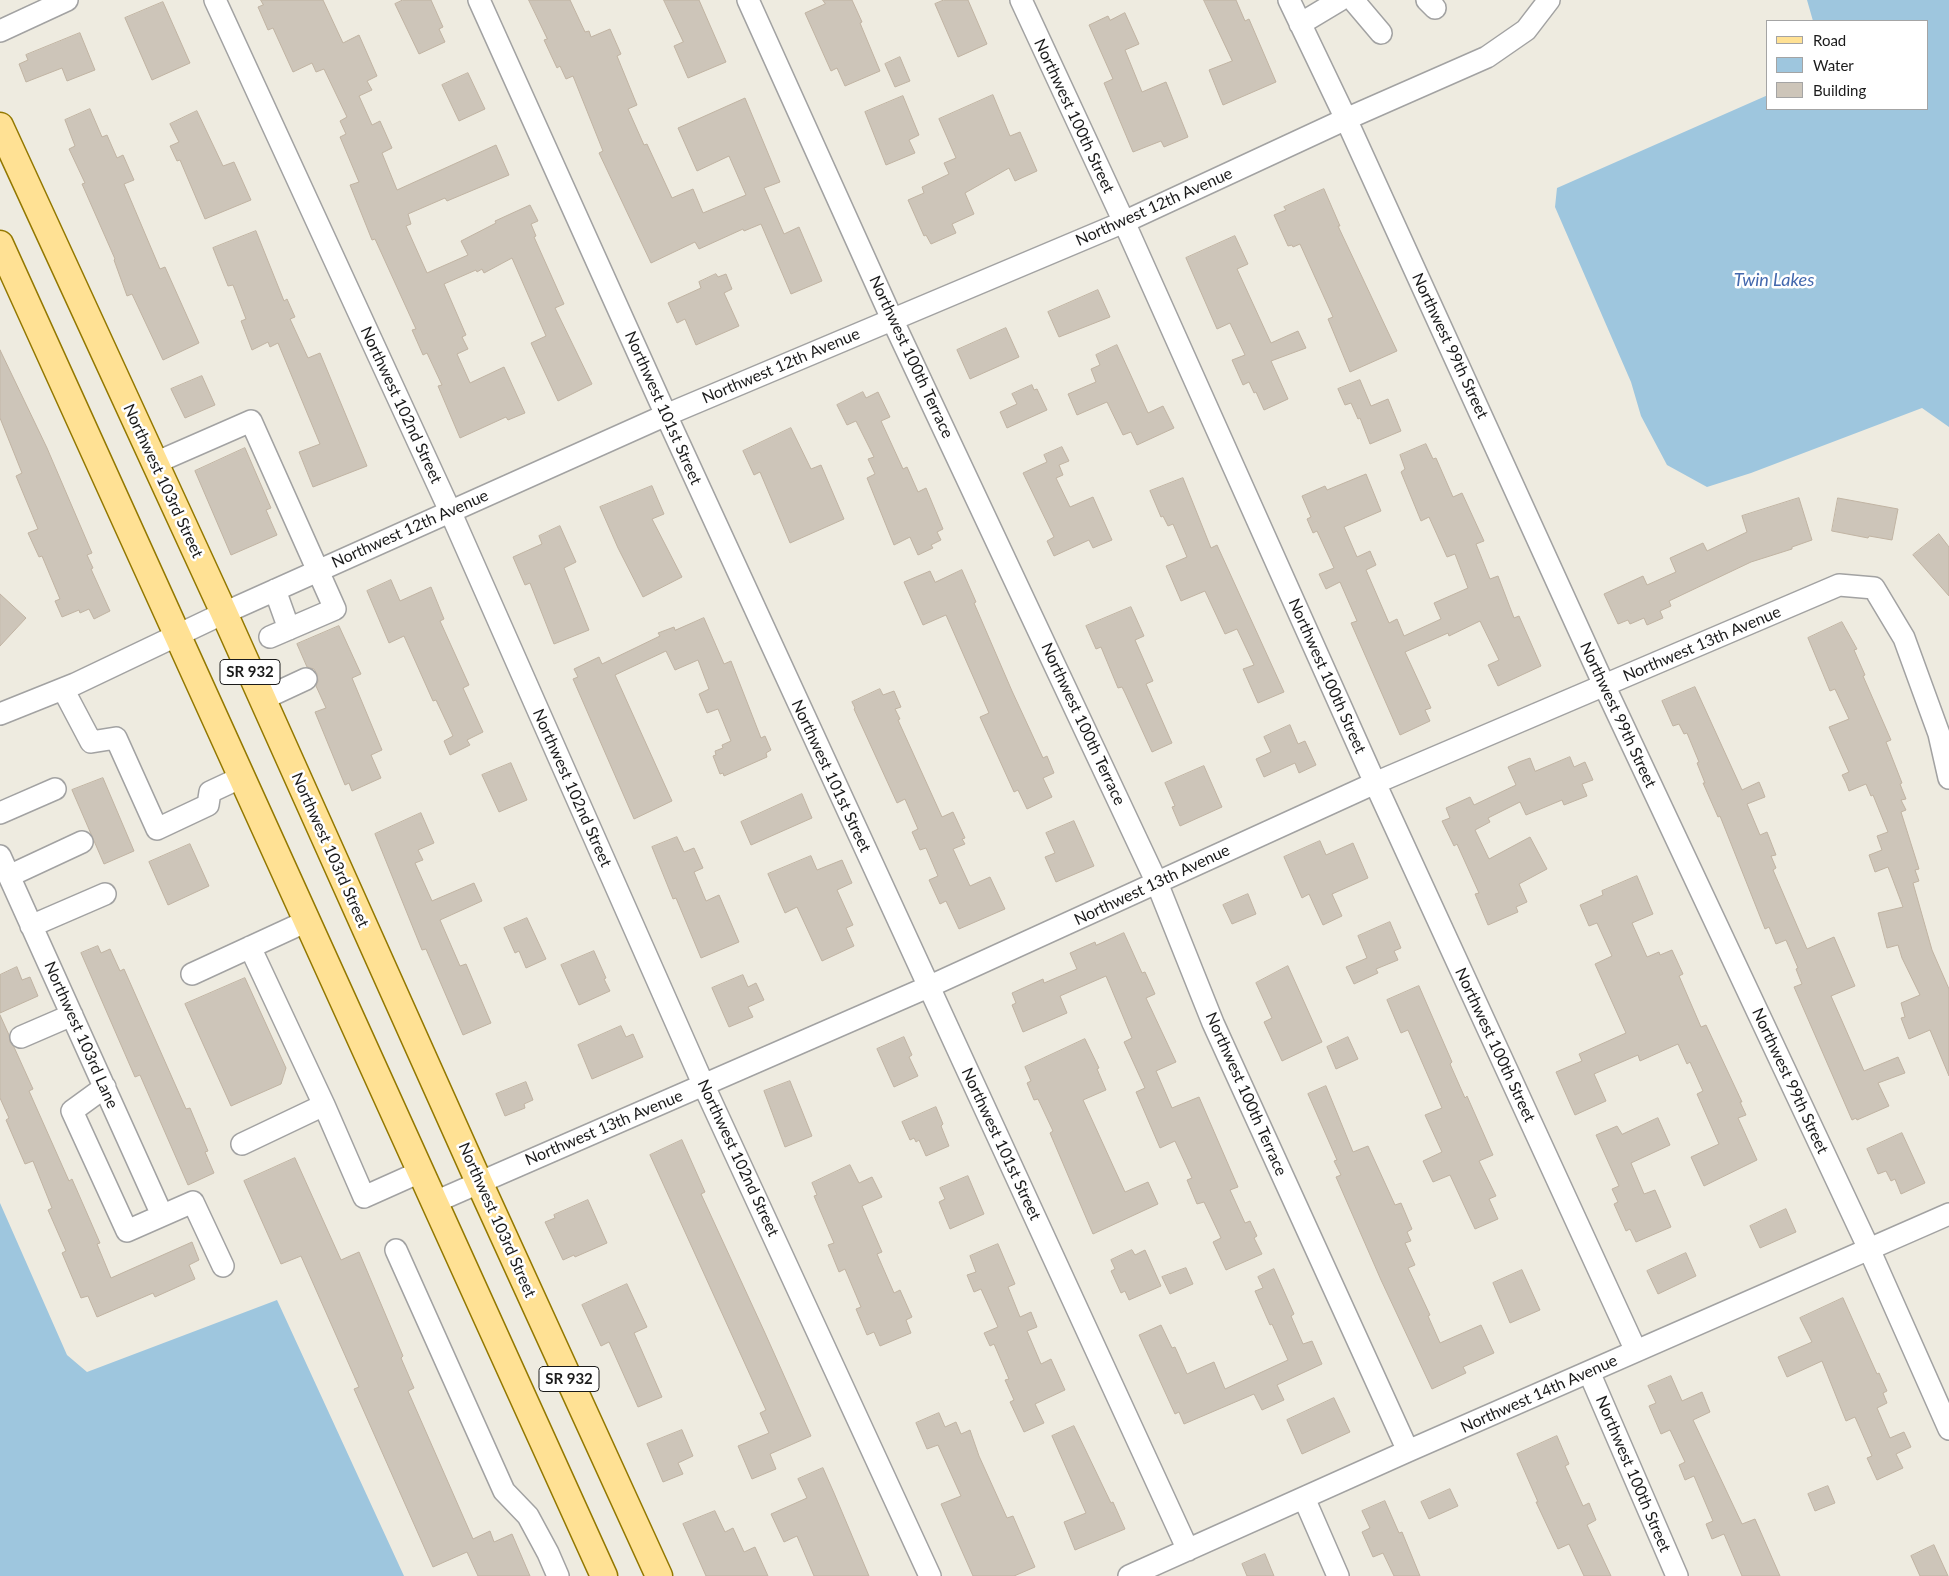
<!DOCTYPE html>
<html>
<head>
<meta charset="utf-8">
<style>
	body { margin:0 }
	#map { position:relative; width:1949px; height:1576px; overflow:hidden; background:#eeebe0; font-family:Lato,sans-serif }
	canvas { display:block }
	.legend { position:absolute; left:1766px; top:20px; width:162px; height:90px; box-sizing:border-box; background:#fff; border:1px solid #a4a4a4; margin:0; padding:6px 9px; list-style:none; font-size:15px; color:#1b1b1b }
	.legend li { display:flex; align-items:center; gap:10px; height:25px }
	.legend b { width:25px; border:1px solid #a4a4a4 }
</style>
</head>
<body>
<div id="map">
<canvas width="1949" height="1576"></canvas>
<ul class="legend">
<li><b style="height:6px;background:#ffe194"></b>Road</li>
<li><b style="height:14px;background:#9ec6de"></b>Water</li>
<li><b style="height:14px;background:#cdc5b9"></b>Building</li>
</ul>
</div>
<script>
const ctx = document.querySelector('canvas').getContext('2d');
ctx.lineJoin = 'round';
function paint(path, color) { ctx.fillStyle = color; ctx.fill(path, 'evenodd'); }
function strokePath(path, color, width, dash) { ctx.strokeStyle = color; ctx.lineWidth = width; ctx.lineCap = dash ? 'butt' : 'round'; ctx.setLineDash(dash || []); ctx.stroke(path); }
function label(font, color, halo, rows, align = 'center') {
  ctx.font = font + ' Lato,sans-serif'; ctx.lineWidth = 5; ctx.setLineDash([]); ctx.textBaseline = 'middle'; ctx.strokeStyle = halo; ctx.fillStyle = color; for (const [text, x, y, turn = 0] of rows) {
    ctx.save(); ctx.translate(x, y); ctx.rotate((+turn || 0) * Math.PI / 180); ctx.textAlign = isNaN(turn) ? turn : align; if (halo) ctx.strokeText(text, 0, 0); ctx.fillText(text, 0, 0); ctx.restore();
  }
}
paint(new Path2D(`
	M1807,0h142v427l-27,-19 -171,65 -44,14 -40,-22 -26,-49 -10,-34 -76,-175 2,-19 211,-93v14h160v-88h-115z
	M0,1203l67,152 20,17 190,-72 127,276h-404z`), '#9ec6de');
const building = new Path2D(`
	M261,0h62l20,43 16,-8 18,41 -10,5 5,9 -13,6 13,29 8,-4 12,27 -10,5 15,37 99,-45 13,30 -62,26 -2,-3 -37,16 3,10 -5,2 21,47 41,-18 -7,-14 35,-18 -1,-2 35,-16 8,16 -7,3 5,12 -2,1 30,67 -9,4 37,76 -34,17 -27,-58 15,-7 -34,-78 -28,15 -2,-4 -5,3 -1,-2 -32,14 22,51 -4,2 6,12 -11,5 13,29 34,-16 21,46 -17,7 -2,-3 -46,21 -22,-52 4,-1 -15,-32 -4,2 -11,-25 4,-1 -41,-90 -3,1 -22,-55 9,-3 -19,-45 6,-3 -6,-13 7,-4 -23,-48 -8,3 -4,-9 -19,9 -20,-44 -5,2 -10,-23 5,-2z
	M403,0h28l12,27 -4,2 6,13 -26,12 -24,-50z
	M529,0h41l15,32 4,-1 2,6 19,-8 11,25 -4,2 20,49 -9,4 16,36 3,-1 25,54 21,-9 10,24 43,-18 -17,-39 -32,15 -19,-43 67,-30 35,84 -16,6 20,46 15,-7 23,54 -31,13 -30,-70 -17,7 -1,-2 -44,20 -4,-7 -44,21 -52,-110 4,-2 -30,-75 -7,3 -6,-13 -3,2 -13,-28 3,-1z
	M664,0h35l27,62 -38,16 -14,-32 9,-4z
	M823,0h29l10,22 -2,1 20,48 -35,15 -8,-18 -6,3 -26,-58 20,-9z
	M944,0h24l19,44 -29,13 -23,-53z
	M1204,0h32l9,21 4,-2 27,63 -53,23 -14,-35 23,-9z
	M163,2l27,61 -38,17 -27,-62z
	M1125,13l14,31 -14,6 17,42 24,-10 22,55 -24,10 -3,-6 -28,11 -29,-69 9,-4 -24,-54 19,-9 2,4z
	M80,33l15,37 -28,11 -5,-13 -36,14 -7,-18 9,-4 -2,-5z
	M900,57l10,24 -15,6 -10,-23z
	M468,73l17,36 -26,12 -17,-36z
	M993,95l17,41 10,-4 17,39 -22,10 -6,-13 -44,25 9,21 -22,10 4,9 -25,11 -5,-9 -2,1 -16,-36 16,-7 -2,-6 27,-13 -5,-11 12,-5 -17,-39z
	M903,96l16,39 -10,5 6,13 -29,12 -21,-53z
	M90,109l12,28 5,-2 10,23 6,-3 11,25 -10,4 36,85 5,-2 34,76 -36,17 -31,-66 -5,2 -13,-36 1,-1 -33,-75 3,-1 -16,-34 6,-3 -10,-26z
	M197,111l26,55 11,-4 17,38 -46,19 -25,-59 -3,1 -7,-15 9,-4 -9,-18z
	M1324,189l16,37h-2l59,125 -47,21 -22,-53 5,-2 -33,-73 -7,3 -1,-2 -4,1 -14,-31 12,-5 -2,-3z
	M256,231l28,70 3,-2 8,18 -5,2 18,39 12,-5 47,113 -54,21 -14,-35 21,-8 -42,-101 -8,4 -2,-5 -16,8 -11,-29 5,-2 -13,-34 -5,1 -15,-38z
	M1235,236l13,28 -11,5 34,74 27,-12 8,17 -35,13 17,38 -24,11 -8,-18 -2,1 -5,-11 -6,3 -11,-25 13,-5 -15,-32 -13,6 -31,-71z
	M716,274l2,3 8,-3 6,15 -8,4 15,33 -43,19 -11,-26 -8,4 -9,-20 33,-15 -2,-6z
	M1098,290l12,27 -51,20 -11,-25z
	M1006,328l13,29 -49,22 -13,-29z
	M1117,345l31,68 15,-7 11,22 -37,17 -6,-13 -8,3 -16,-33 -30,13 -9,-21 28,-12 -5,-13 9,-4 -4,-10z
	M0,350l47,98 45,105 -5,2 6,13 -2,1 19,42 -16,8 -5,-10 -9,4 -1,-3 -17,7 -7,-16 5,-2 -18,-43 -3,1 -11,-24 10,-4 -22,-53 6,-3 -22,-55z
	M202,376l13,29 -30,13 -14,-29z
	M1360,380l11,26 17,-7 13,32 -31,13 -10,-26 -2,1 -7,-16 -6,2 -7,-16z
	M1032,385l2,5 3,-1 10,21 -40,18 -7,-16 17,-8 -5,-10z
	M863,392l3,6 12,-6 12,25 -9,4 22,48 4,-2 11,25 8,-4 17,41 -6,3 4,8 -10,5 2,3 -15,7 -8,-18 -16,8 -27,-67 8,-4 -7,-15 6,-2 -18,-36 -9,4 -10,-20z
	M791,428l20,41 10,-4 23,54 -54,24 -30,-71 -6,3 -11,-24z
	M1426,444l7,15 3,-1 17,39 9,-4 22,48 -8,3 14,35 8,-3 16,42 5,-2 22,50 -43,20 -10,-21 11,-5 -19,-39 -31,15 -1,-3 -43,19 26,56 -6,2 5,11 -30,14 -49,-112 6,-2 -17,-39 -14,7 -7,-15 15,-6 -17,-37 -4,2 -6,-14 4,-2 -9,-21 23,-10 2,4 39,-16 15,37 -37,16 13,30 13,-6 6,14 -10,5 23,53 8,-4 7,17 37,-17 -7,-16 34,-15 -13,-34 -8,3 -18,-40 -8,4 -20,-49 4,-3 -5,-14z
	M1062,447l7,14 -10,4 4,10 -7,3 14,29 23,-10 19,43 -19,8 -4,-8 -35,16 -7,-15 7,-4 -31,-64 24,-11 -3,-7z
	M245,448l26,60 -5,2 11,25 -46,20 -36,-84z
	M1183,478l28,70 6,-3 67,147 -26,11 -15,-34 11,-4 -17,-36 -12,5 -20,-43 -24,10 -15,-35 21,-9 -14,-33 -5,2 -5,-10 -2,1 -11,-26z
	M652,486l12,28 -12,5 30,58 -39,20 -25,-49 -18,-41z
	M1799,498l13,42 -20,7v2l-41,13 -82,39 2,5 -11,5 3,7 -16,7 -3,-7 -14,6 -2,-4 -10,4 -14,-30 39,-18 4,9 29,-13 -6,-14 33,-15 4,8 40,-19 -5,-16z
	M1838,498l60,11 -6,31 -23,-4 -1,2 -36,-7z
	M560,526l16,36 -12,6 25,62 -35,14 -24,-61 -5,2 -12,-28 29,-13 -3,-8z
	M1939,534l10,13v49l-36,-41z
	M962,570l14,32 -2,1 38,88 31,67 4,-2 7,17 -11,5 9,19 -25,12 -9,-19 -4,2 -34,-75 9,-4 -43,-98 -23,10 -19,-43 26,-11 5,11z
	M391,580l9,21 31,-14 13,32 -4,2 29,64 -6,3 20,44 -16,8 3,5 -20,10 -6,-14 9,-5 -17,-36 -3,1 -29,-65 -15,7 -22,-52z
	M0,594l26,24 -26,28z
	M1131,607l13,29 -9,4 18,41 -7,3 26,59 -20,9 -27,-59 -3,-6 -4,1 -17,-41 -5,2 -10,-23z
	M704,618l20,46 7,-3 30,77 4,-2 6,14 -5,3 1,4 -43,19 -1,-3 -3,1 -7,-18 3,-1 -1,-4 8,-3 -1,-3 9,-4 -13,-32 -11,4 -8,-19 10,-5 -11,-29 -23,10 -9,-19 -51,24 57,126 -38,18 -61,-140 5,-2 -4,-8 25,-12 3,7 58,-28 -2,-3 16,-6 1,3z
	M1842,622l15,27 -3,1 11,25 -2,1 28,64 -5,2 16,41 -2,1 6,15 -5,1 5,10 -5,2 18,57 -4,1 4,11 -6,2 19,67 17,39v87l-19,-46 -21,9 -8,-21 4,-1 -4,-14 19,-8 -18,-37 -4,-13 -11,3 -9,-35 25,-6 -15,-40 -13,5 -6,-17 13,-5 -5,-14 11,-4 -15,-37 -2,1 -5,-12 -17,7 -3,-8 -4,-8 7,-3 -20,-45 20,-8 -14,-30 -5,2 -22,-53z
	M339,626l22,48 -9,4 30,72 -11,5 10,23 -29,13 -3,-8 -4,2 -30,-73 11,-4 -10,-22 2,-5 -1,-7 -3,-5 -7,-2 -10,-23z
	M1695,687l47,103 17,-8 3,7 3,8 -18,7 13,31 7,-3 9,23 -5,1 5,12 -3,2 34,79 27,-12 21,49 -24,10 33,75 34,-14 7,16 -27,10 11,23 -32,14 -1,-2 -4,2 -58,-133 8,-3 -6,-15 2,-1 -12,-28 -10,4 -7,-17 -4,2 -45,-113 -2,1 -15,-34h2l-8,-20 2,-1 -12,-29 -3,1 -5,-10 -6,2 -11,-25z
	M880,689l3,6 11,-4 7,16 -6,2 5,10 -2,1 44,97 11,-5 12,26 -3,1 3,5 -12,5 17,37 20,-9 15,32 -46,20 -13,-28 -6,3 -11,-24 9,-4 -12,-28 -6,2 -8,-18 6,-3 -13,-30 -8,4 -43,-94 1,-1 -3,-6z
	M1290,725l8,19 7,-3 11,24 -17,8 -4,-10 -31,14 -8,-18 15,-7 -7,-15z
	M1570,757l4,10 11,-5 8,18 -11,4 5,12 -23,9 -2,-5 -36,15 -6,-13 -32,16 2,4 -15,8 14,29 41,-22 17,32 -28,15 8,18 -11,5 2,5 -30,13 -13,-31 4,-1 -22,-49 -3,2 -12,-25 8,-3 -4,-10 24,-11 4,8 42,-20 -8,-18 11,-5 11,-4 5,13z
	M511,763l16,37 -28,12 -17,-37z
	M1204,766l18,41 -42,19 -8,-19 3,-1 -10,-23z
	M103,778l31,73 -30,13 -32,-74z
	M802,794l10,24 -61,27 -10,-23z
	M421,813l13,30 -16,7 5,10 -8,3 17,38 42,-18 8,18 -42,19 20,46 6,-2 25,59 -28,12 -37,-86 -4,1 -47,-116z
	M1074,821l20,45 -38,16 -11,-25 10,-4 -9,-20z
	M677,837l7,15 10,-4 9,20 -9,4 12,29 13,-6 20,47 -38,16 -25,-60 -3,1 -21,-52z
	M1320,841l6,14 27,-12 15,35 -36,16 10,22 -19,9 -14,-31 -7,4 -18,-41z
	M190,844l19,42 -41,19 -19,-43z
	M811,856l6,14 25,-10 10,23 -15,7 16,35 -7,3 8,18 -32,15 -25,-54 -12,6 -17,-39z
	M1637,876l16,38 -21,9 15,34 12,-5 1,3 12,-5 11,24 -4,2 22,51 5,-2 36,77h-2l6,13 -8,3 19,42 -53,26 -13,-29 28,-13 -22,-50 6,-3 -13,-29 -3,2 -9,-20 -38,17 -2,-6 -44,19 12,27 -31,14 -19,-43 26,-11 -3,-7 47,-21 -31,-69 17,-8 -15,-33 -8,3 -9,-21 23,-10 -1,-4z
	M1248,894l8,20 -24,10 -9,-19z
	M527,918l19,41 -20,9 -7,-17 -4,2 -11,-25z
	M1390,922l11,26 -7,3 4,9 -22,9 2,4 -24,11 -8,-17 21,-9 -9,-22z
	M1124,933l18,40 3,-1 10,22 -9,4 30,64 -20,9 16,37 27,-11 39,90 -8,3 15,33 5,-2 7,15 -3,2 8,16 -36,16 -13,-28 8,-4 -17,-36 -7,2 -10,-24 5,-2 -17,-37 -15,7 -24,-56 9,-4 -21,-46 8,-4 -26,-62 -46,20 7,17 -44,19 -11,-27 4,-2 -4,-10 31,-14 1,4 33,-14 -7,-16 25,-11 1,3z
	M98,946l3,7 9,-4 10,22 4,-2 62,140 4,-1 18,43 -3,1 9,21 -26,12 -48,-110 -5,2 -54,-124z
	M594,951l12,27 -2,1 6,12 -31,14 -18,-40z
	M1288,966l34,76 -40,19 -18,-39 8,-4 -16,-35z
	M17,967l5,13 8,-3 8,19 -38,17v-38z
	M743,975l5,12 8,-4 8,17 -16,7 5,10 -24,10 -17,-39z
	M245,978l41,90 -5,16 -50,22 -46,-102z
	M1419,986l33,76 -2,2 15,34 2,-2 26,59 -14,6 17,35 -7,3 9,20 -23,10 -25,-54 -17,7 -10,-21 19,-9 -17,-37 17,-7 -34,-78 -7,3 -14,-33z
	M0,1015l9,20 1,7 4,5 19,42 -4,2 40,90 3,-2 28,64 -3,1 14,34 81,-36 7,18 -10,5 6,14 -40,18 -2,-4 -56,24 -9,-21 -7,2 -19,-45 4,-2 -18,-41 4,-2 -19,-47 -8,3 -19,-44 3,-2 -9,-20z
	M621,1026l5,11 7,-3 10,23 -51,22 -14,-34z
	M904,1037l8,18 -3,2 9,19 -24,11 -17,-38z
	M1348,1037l10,22 -22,10 -9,-22z
	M1085,1039l14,29 -2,1 9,21 -23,10 42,92 23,-10 10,22 -65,30 -43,-101 3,-2 -15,-32 -4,1 -7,-17 4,-2 -6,-14z
	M790,1081l22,55 -27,11 -21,-56z
	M526,1082l7,18 -9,4 1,4 -20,8 -9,-22z
	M1326,1086l27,66 15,-6 27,59 6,-2 11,26 -5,3 4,9 -6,2 10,22 -7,3 22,47 -2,1 12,27 41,-18 13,28 -31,14 3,6 -34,16 -51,-109 -45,-103 5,-2 -7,-14 3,-1 -29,-66z
	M936,1107l7,17 -2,2 8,20 -23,10 -7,-16 -3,2 -2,-4 -4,2 -8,-18z
	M1658,1118l12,27 -39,18 13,31 11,-4 16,37 -35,15 -6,-13 -4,2 -12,-27 4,-2 -6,-13 7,-3 -23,-51 21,-9 5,8z
	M1902,1133l23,50 -24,11 -6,-15 -4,2 -5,-10 -8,3 -11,-25z
	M682,1140l23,52 -4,2 64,139 46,103 -41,18 6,15 -24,10 -14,-33 31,-13 -9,-20 6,-3 -116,-255z
	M295,1158l46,102 18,-8 44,104 -2,2 13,30 -6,3 65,148 17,-8 4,11 18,-8 18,42h-52l-11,-24 -34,15 -79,-178 5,-2 -58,-131 -20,8 -37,-83z
	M850,1165l9,18 13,-6 10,20 -20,9 20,46 -5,2 17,39 6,-3 12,27 -6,3 5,13 -31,13 -6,-14 -7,3 -11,-26 5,-2 -16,-38 -6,3 -11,-27 6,-2 -20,-47 3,-1 -5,-12z
	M968,1176l16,38 -34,15 -11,-27 6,-3 -5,-11z
	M588,1200l19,43 -32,14 -1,-2 -11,5 -18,-38 10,-4 -1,-3z
	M1786,1209l10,23 -36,16 -10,-22z
	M998,1244l17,40 -7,3 12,30 11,-5 6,15 -10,4 14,33 10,-5 14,31 -30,14 9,19 -20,9 -14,-30 4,-2 -9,-20 4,-1 -15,-35 -4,2 -6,-13 14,-6 -17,-38 -7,3 -7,-17 9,-3 -6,-16z
	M1132,1250l3,5 10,-5 16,36 -32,14 -4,-9 -4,2 -10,-22 4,-2 -4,-9z
	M1686,1253l10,23 -38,18 -11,-23z
	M1186,1268l7,16 -23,10 -8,-17z
	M1274,1269l20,45 -3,2 12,28 9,-3 10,23 -45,21 7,15 -22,10 -8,-16 -70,30 -5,-12 -4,2 -36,-79 22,-10 11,23 3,-1 12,27 27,-12 11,27 63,-29 -16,-36 -2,1 -15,-34 8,-3 -5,-11z
	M1522,1270l18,40 -30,13 -17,-40z
	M627,1284l20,43 -13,6 28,64 -24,10 -29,-65 -8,4 -19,-41z
	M1843,1298l34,76 2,-1 8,18 -4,2 4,10 -10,5 13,30 14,-6 7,15 -15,7 7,14 -26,12 -10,-22 5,-2 -17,-39 -9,4 -24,-60 -35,16 -9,-20 34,-15 -12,-24z
	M1671,1376l11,25 20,-9 8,20 -17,8 49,104 13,-5 25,57h-38l-18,-42 -12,5 -6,-15 7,-3 -19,-45 -9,4 -6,-15 6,-3 -15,-32 -9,4 -12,-28 7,-3 -8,-17z
	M1334,1398l16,34 -48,22 -15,-34z
	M939,1413l6,14 11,-5 5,12 9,-4 9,26 28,62 6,-2 22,51 -21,9h-41l-32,-72 20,-8 -23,-51 -11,4 -11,-26z
	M1074,1426l37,77 2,-1 12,27 -50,21 -11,-28 22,-9 -34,-77z
	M682,1430l11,26 -15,7 5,11 -20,8 -16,-38z
	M1557,1436l12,28 -4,2 18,40 6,-3 7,17 -9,5 24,51h-27l-15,-32 -11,5 -22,-47h2l-21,-48z
	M823,1468l11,25 35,83h-55l-17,-40 -13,6 -13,-28 36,-16 -9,-19z
	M1828,1486l7,17 -20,8 -7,-17z
	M1450,1489l8,17 -29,13 -8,-17z
	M1385,1501l14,32 3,-1 18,44h-26l-11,-23 -10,4 -11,-25 8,-4 -8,-17z
	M715,1511l10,21 8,-4 11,24 11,-5 13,29h-62l-23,-52z
	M1934,1545l14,31h-28l-9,-20z
	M1265,1554l9,22h-27l-5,-12z`);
paint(building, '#cdc5b9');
strokePath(building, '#c0b3a2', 1);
const minor = new Path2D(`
	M215,0l235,511 254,575 226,490
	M479,0l187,415 522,1135
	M748,0l144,319 265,564 56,140 195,428
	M1021,0l103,222 251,561 261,568
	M1289,0l57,119 258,566 265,564 80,180
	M1353,0l28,33
	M1427,0l8,8
	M1300,24l40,-24
	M0,31l67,-31
	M155,463l96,-42 84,188 -65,28
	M275,590l14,39
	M63,689l28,53 25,-4 41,91 51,-24 2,-13 32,-15
	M263,699l43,-20
	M0,714l75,-30 149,-71 442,-198 458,-193 222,-103 141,-62 39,-27 23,-30
	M0,813l55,-24
	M0,856l162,359
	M9,876l73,-34
	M31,926l74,-32
	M250,947l74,158
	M192,974l115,-53
	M21,1037l51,-22
	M105,1087l-33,24 55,120 66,-29 30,64
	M242,1144l82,-39 40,92 56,-25
	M435,1202l493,-215 447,-204 464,-198 35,3 30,50 35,96 10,44
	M396,1250l108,241 24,25 20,37 10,23
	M1589,1372l88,204
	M1304,1498l34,78
	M1129,1576l279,-125 541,-237`);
const major = new Path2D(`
	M0,126l224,487 255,569 180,394
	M0,244l604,1332`);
strokePath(minor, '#a2a2a2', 24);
strokePath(major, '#937800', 29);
strokePath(minor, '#fff', 21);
strokePath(major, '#ffe194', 26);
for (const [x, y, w] of [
	[250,672,60],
	[569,1379,60]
]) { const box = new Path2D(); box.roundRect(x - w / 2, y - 12.5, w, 25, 4); ctx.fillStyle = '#fff'; ctx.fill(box); strokePath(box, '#1b1b1b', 1); }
label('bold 15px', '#1b1b1b', null, [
	["SR 932",250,672],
	["SR 932",569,1379]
]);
label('16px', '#1b1b1b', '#fff', [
	["Northwest 100th Street",1074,116,65],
	["Northwest 12th Avenue",1154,207,-24],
	["Northwest 99th Street",1450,346,65],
	["Northwest 100th Terrace",911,357,65],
	["Northwest 12th Avenue",781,366,-23],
	["Northwest 102nd Street",401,405,65],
	["Northwest 101st Street",663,408,66],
	["Northwest 103rd Street",163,481,65],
	["Northwest 12th Avenue",410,529,-24],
	["Northwest 13th Avenue",1702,644,-23],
	["Northwest 100th Street",1327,676,66],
	["Northwest 99th Street",1618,715,65],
	["Northwest 100th Terrace",1083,724,65],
	["Northwest 101st Street",831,776,65],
	["Northwest 102nd Street",572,788,66],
	["Northwest 103rd Street",330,850,66],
	["Northwest 13th Avenue",1152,885,-25],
	["Northwest 103rd Lane",81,1035,66],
	["Northwest 100th Street",1495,1045,65],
	["Northwest 99th Street",1790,1081,65],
	["Northwest 100th Terrace",1246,1094,66],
	["Northwest 13th Avenue",604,1128,-23],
	["Northwest 101st Street",1001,1144,65],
	["Northwest 102nd Street",738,1158,65],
	["Northwest 103rd Street",497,1220,66],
	["Northwest 14th Avenue",1539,1394,-24],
	["Northwest 100th Street",1633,1474,67]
]);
label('italic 18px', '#4469ae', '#fff', [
	["Twin Lakes",1774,280]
]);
</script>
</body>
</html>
